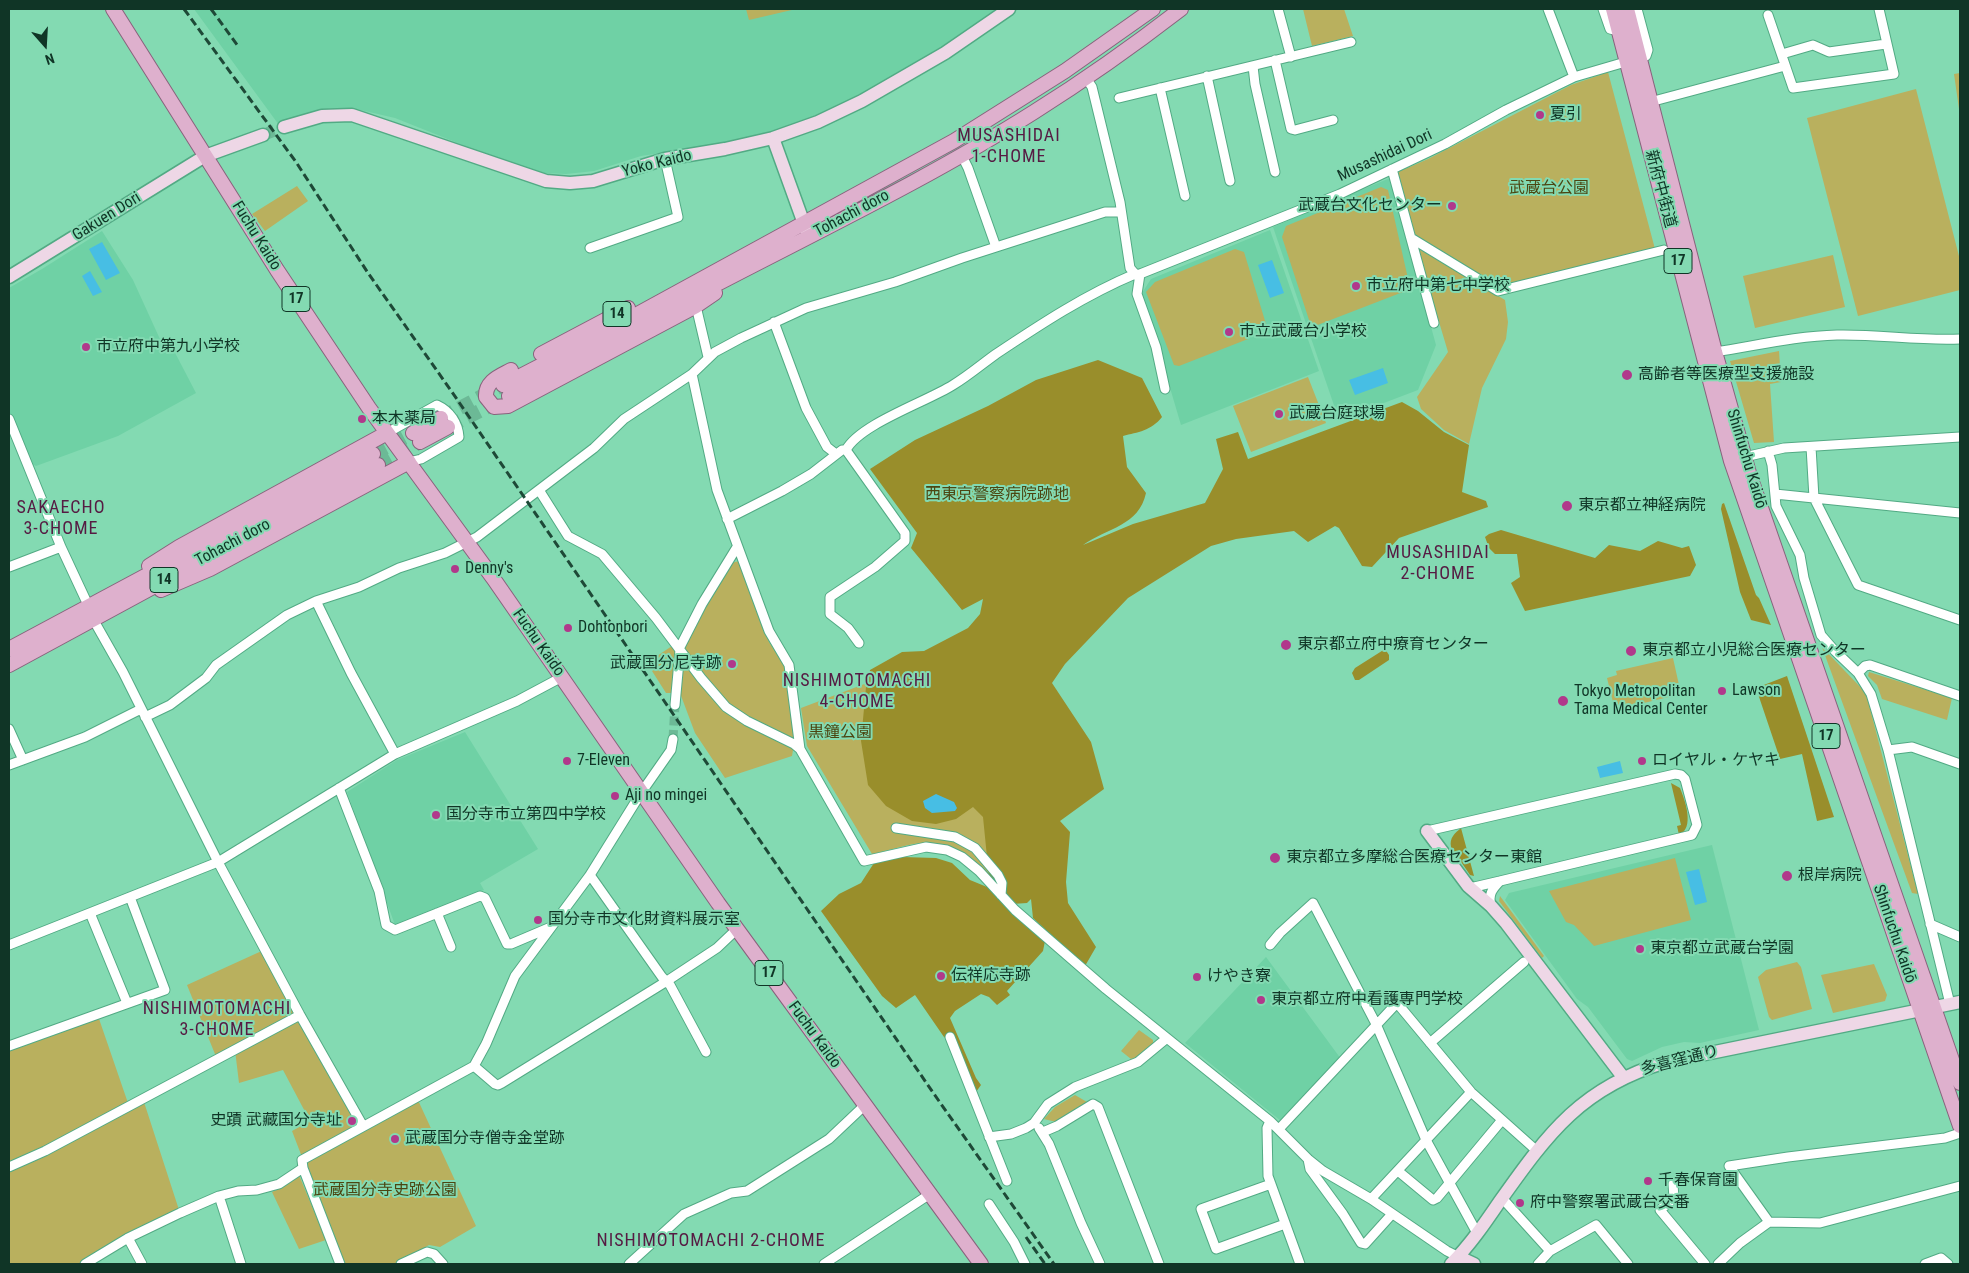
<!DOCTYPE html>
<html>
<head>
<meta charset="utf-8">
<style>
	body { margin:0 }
	#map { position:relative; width:1969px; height:1273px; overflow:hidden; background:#83dab2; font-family:"Roboto Condensed",sans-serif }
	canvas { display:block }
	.frame { position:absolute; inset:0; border:10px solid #103526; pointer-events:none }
	.north { position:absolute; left:20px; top:20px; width:50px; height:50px; -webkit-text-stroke:4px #83dab2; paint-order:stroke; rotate:161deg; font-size:14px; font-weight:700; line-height:20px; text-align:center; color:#103526 }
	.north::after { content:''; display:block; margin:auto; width:18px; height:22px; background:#103526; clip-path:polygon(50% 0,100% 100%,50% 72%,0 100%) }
</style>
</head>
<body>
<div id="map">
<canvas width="1969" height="1273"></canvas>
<div class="frame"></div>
<div class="north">N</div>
</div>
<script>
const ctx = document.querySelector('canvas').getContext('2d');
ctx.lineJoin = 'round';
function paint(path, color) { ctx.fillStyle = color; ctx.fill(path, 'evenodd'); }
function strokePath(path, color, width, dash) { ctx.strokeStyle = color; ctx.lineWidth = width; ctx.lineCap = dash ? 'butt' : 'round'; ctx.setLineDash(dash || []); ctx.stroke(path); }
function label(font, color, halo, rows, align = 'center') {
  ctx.font = font + ' "Roboto Condensed","Noto Sans JP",sans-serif'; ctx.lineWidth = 4; ctx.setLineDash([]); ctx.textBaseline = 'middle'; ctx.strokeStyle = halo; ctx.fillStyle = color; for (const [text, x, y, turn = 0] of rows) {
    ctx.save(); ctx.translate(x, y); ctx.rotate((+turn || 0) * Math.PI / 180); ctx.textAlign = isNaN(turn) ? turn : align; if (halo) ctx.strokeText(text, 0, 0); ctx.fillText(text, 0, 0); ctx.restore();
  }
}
paint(new Path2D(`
	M194,9h810l-36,27 -127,72 -61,21 -68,16 -71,11 -47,15 -28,3 -22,-1 -31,-8 -118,-47 -43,-10h-20l-15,3 -38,14z
	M1390,178l46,167 -18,45 -79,30 -66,-193z
	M1270,230l49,141 -138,54 -39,-132 9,-14z
	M102,231l31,49 31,68 7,-3 25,48 -78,43 -82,30 -4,-2 -23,-52v-124l33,-19z
	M465,732l73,117 -58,34 4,7 -85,36 -4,-1 -48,-133 50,-32z
	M1712,845l47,185 -59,13 -16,-1 -22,5 -30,14 -5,-2 -39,-52 -11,-8 -72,-99 4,-7z
	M1266,957l75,102 -60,62 -96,-78z`), '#6fd1a5');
paint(new Path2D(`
	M746,9h50l-47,11z
	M1303,9h41l9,27 -41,10z
	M1608,72l47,177 -154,39 -86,-53 -17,-63 30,-13 143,-74z
	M1960,73v43l-6,-42z
	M1916,89l44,171v30l-102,26 -51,-198z
	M297,186l11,15 -43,30 -13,-17z
	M1381,187l7,3 21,93 -6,9 -88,34 -5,-3 -28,-86 4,-11z
	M1417,248l88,52 3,22 -2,17 -24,49 -13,56 -25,-14 -23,-21 -4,-12 31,-45z
	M1235,249l9,3 22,72 -14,5 -4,10 -69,27 -5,-1 -28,-73 9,-10z
	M1833,255l12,52 -90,21 -12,-52z
	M1779,351l2,31 -11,2 4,58 -20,1 -24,-82z
	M1308,377l18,46 -75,29 -18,-46z
	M739,561l30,81 16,24 10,72 -3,18 -67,22 -30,-45 -15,-40h-14l-14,-22 4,-3 -5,-8 21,-14 7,8 27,-50 25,-41z
	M1822,647l44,46 52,201 -6,-1z
	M1673,658l8,36 -66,16 -8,-32 10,-3 -1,-4z
	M1869,672l83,26 -5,22 -65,-21 -5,-14 -9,-9z
	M880,681l110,124 18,90c-23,-24 -46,-53 -83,-52 -16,0 -37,8 -53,11l-65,-108 -6,-38 66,-25z
	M1675,858l16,62 -97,26 -20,-21 -8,-3 -17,-31z
	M1500,896l44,60 -2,2 -43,-57z
	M266,949l97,177 54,-28 59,128 -36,21 -11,-2 -34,19h-52l-51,-133 18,-10 -27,-51 -44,13 -4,-33 -18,9 -30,-74z
	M1797,962l4,5 11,42 -40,11 -3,-3 -11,-40 8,-7z
	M1874,964l13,31 -2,6 -52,12 -12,-38z
	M97,1013l32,93 14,-7 37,114 -95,51h-76v-218z
	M1139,1030l14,10v3l-18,15 -4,1 -10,-8z
	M1075,1095l12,7 -31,20 -12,-3 11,-12z
	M299,1175l27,65 -27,9 -27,-57 13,-6z`), '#b9b05e');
paint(new Path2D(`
	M1098,360l44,18 20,39c-11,14 -24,15 -39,19l4,31 19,26c-7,33 -39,35 -63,52l50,-21 72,-21 18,-34 -7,-30 22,-7 10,27 154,-57 16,9 26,21 25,13 -7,47 24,9 2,6 -89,31 -27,29 -10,-1 -23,-38 -4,-2 -27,16 -14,-11 -58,8 -25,7 -83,52 -63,66 -13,19 39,59 13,47 -44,32 10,11 -4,50 2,21 28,44 -11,19 -52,-48 -2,-19 -4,4 -15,1 -23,-27 -6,-60 -10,-10 -17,12 -20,5 -24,-3 -26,-15 -18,-21 -7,-44 5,-54 4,-17 32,-18 22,-1 44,-23 12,-14 3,-15 -21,11 -51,-62 6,-15 -47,-64 45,-29 73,-34 48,-26z
	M1724,503l32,92 3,3 12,27 -20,-5 -11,-28 -19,-83 1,-5z
	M1501,530l94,28 14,-13 31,6 18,-10 24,7 7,-2 7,19 -6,11 -165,35 -14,-28 9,-6 -3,-23h-22l-6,-6 -4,-11 4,-3z
	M1385,649l4,6v5l-30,20h-4l-3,-7 3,-5z
	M1787,676l47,141 -17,4 -15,-67 -22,5 -24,-71z
	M1671,783l9,5c5,12 15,40 -1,47l-2,-9 4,-1z
	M1461,828l13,48 -4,-1 -19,-28c-2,-9 4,-14 10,-19z
	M902,857l34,1 16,5 18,17 17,7 58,54 -2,10 -36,40 3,4 -13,10 -8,-8 -8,-3 -26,17 -5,7 26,60 5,7 -5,7 -22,-48 -10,-7 -29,-42 -19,13 -14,-12 -61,-85 18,-17 22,-11 13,-20z`), '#998e2b');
paint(new Path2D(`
	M102,242l18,31 -14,7 -17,-31z
	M1272,260l12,33 -14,5 -12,-33z
	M90,271l12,21 -9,4 -11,-20z
	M1383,368l5,15 -33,12 -6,-15z
	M1620,761l3,12 -23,5 -3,-11z
	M936,794l18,8 3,6 -2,3 -23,2 -7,-5 -2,-7z
	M1699,869l8,33 -12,3 -9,-33z`), '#47bee4');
strokePath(new Path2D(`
	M673,739l2,-34`), '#6cb996', 9, [9, 4.5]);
strokePath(new Path2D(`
	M263,135l21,-8`), '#6cb996', 12, [12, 6]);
strokePath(new Path2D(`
	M441,418l62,-33
	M448,427l61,-31
	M373,454l40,-21
	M378,465l42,-23`), '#6cb996', 14, [14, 7]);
const street = new Path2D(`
	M1278,9l13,48
	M1548,9l26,68
	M1603,9l7,20 9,2
	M1768,15l25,73 101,-14 -15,-65
	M1782,54l31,-9 16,7 57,-8
	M1275,60l16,69 4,1 38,-10
	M1253,66l2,18 20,88
	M1207,76l23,105
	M1086,78l6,9 28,115 10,66 6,7 3,-1
	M1160,88l25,108
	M1119,98l232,-56
	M1650,102l135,-36
	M961,154l7,14 28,79
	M1392,169l42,154
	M1411,238l87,53 166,-41
	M590,248l88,-31 -13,-58
	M1140,274l200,-80 105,-50 61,-34 68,-33 72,-21 2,-6 -11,-41
	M1140,274l-3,20 19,53 9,42
	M696,306l12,51
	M774,322l32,86 21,39 9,7
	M1715,352c40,-6 81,-16 122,-17 41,-1 82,6 123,4
	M692,374l25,116 52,141 20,34 11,84 64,112 62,-14 21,3 15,7 17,14 36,39 91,79 164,132 38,38 15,12 48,28 76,52 12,6
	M9,419l52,128 28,60
	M387,433l50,-28c13,6 21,18 22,32l-38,22 -12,3
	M1811,447l3,51 44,87 102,35
	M846,450l59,83v8l-30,26 -45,30v17l18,14 11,15
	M1768,451l4,14 4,41 24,49 4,23 17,57 14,16 23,22 13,21 17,56 62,254
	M1740,458l44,-10 176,-11
	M539,490l29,46 34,18 54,64 45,60 25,29 21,14 47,23 6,5
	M1775,494l185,19
	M727,519l55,-28 29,-17 31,-24h4c14,-26 80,-48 107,-65 15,-9 29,-21 43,-31 45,-30 89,-59 139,-80
	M9,567l52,-20
	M316,601l35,72 44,81
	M93,619l30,53 95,190 82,153 63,111
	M679,649l23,-45 35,-57
	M1858,673l7,-7 5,-1 90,31
	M675,705l5,-55
	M145,717l25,-12 36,-27 10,-13 71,-50 29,-14 43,-14 40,-19 46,-15 32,-16 117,-89 30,-29 68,-45 23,-22 26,-14 65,-30 89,-26 67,-24 143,-46h16
	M9,729l14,31
	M1888,750l24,-3 48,17
	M9,765l76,-28 56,-28
	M339,788l40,103 7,34 9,5 85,-34 5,2 22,46h4l40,-17
	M896,828l59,9 20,11 23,27 4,8 -1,12
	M1427,831l248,-57 6,1 4,4 12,46 -5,10 -192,46c-8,8 -12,14 -9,25
	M590,875l72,102 8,8 36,67
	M1470,888l30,-7
	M90,913l37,90
	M437,913l14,34
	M1930,924l30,13
	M9,945l209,-83 177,-108 122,-53 45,-24
	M1270,945l10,-12 33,-30 63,121 50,116 51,93
	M950,1037l57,144
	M1430,1043l94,-81
	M9,1046l156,-56 -35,-93
	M474,1066l21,18 3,1 4,-2 165,-102 50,-33 20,-19
	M1270,1121l-3,7 1,48 32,88
	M1039,1128l10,16 32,79 19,41
	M1279,1129l118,-126 74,89 66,59
	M1043,1132l14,-6 36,-22 5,3 61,157
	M989,1137l22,-3 15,-6 8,-5 14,-19 27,-17 63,-25 29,-24
	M1308,1159l2,10 33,45 18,29 4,1 27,-30
	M9,1167l36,-16 255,-136
	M1398,1171l35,29 4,-2 65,-78
	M1271,1184l-70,25 15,40 69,-25
	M1673,1184l1,14 -14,12 45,54
	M219,1196l22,68
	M1502,1198l48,53 46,-26 32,39
	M1371,1199l100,-107
	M989,1204l25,38 11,22
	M1769,1222l-40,-56 59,-9 157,-19 15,-5
	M128,1238l14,26
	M85,1264l43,-26 52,-25 39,-17 19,-5 19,-1 22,-6 24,-16
	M340,1264l-37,-96 -1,-8 172,-94 12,-22 29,-68 75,-101 51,-82 30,-43 2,-11
	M401,1264l26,-12 7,2 9,10
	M629,1264l55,-50 47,-21 16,-2 82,-52 36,-34
	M824,1264l106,-70
	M1538,1264l12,-13
	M1718,1264l22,-21 29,-21 51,1 140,-37
	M1925,1264l16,-6 7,6`);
const secondary = new Path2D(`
	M284,127l38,-11 30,-1 194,66 24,2 23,-2 72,-22 60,-10 48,-11 45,-16 44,-21 83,-48 64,-44
	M773,138l34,94
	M9,277l196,-121 58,-21
	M1427,831l41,55 23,20 15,17 117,154
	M1459,1257l15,7
	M1451,1264c19,-19 34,-41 49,-63 49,-69 82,-114 166,-139l294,-60`);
const primary = new Path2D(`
	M113,9l164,261 92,138 124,170 225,325 263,361
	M1613,9l118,452 229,665
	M1627,9l88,343 34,121 211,610
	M541,354l87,-46
	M511,370c-11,6 -26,11 -25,27l8,10 14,-1 188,-100 19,-13
	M503,385l89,-46 362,-198 111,-70 88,-62
	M509,396c61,-34 123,-68 185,-100 114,-60 231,-115 340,-184 51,-32 99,-66 147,-103
	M413,433l28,-15
	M420,442l28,-15
	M149,566l30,-19 208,-114
	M161,590l49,-21 199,-107
	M9,649l364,-195
	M9,665l369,-200`);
strokePath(street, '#52aa84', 11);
strokePath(secondary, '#52aa84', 15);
strokePath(primary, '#88627c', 16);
strokePath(street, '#fff', 9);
strokePath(secondary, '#eed7e6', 12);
strokePath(primary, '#deb0cd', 14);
strokePath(new Path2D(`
	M184,9l112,153 72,111 84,119 482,702 120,170
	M211,9l27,37
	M1026,1237l19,27`), '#1e4937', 3, [8, 4]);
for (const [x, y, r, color] of [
	[1540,115,5,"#b1388b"],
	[1452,206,5,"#b1388b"],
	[1356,286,5,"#b1388b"],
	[1229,332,5,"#b1388b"],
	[86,347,5,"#b1388b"],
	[1627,375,6,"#b1388b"],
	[1279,414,5,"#b1388b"],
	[362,419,5,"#b1388b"],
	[1567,506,6,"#b1388b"],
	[455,569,5,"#b1388b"],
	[568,628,5,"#b1388b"],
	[1286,645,6,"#b1388b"],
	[1631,651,6,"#b1388b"],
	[732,664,5,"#b1388b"],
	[1722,691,5,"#b1388b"],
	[1563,701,6,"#b1388b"],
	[567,761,5,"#b1388b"],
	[1642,761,5,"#b1388b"],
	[615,796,5,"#b1388b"],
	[436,815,5,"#b1388b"],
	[1275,858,6,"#b1388b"],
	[1787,876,6,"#b1388b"],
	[538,920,5,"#b1388b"],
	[1640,949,5,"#b1388b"],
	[941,976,5,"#b1388b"],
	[1197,977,5,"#b1388b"],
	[1261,1000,5,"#b1388b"],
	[352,1121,5,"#b1388b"],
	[395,1139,5,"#b1388b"],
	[1648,1181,5,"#b1388b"],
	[1520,1203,5,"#b1388b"]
]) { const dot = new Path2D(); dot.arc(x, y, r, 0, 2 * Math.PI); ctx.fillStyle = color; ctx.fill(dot); strokePath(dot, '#83dab2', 2); }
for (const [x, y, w] of [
	[1678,261,28],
	[296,299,28],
	[617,314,28],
	[164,580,28],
	[1826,736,28],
	[769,973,28]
]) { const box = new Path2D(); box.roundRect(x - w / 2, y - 12.5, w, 25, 4); ctx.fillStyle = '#83dab2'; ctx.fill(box); strokePath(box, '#103526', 1); }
label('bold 15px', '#103526', null, [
	["17",1678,261],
	["17",296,299],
	["14",617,314],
	["14",164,580],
	["17",1826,736],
	["17",769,973]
]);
label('16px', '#103526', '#83dab2', [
	["夏引",1550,115],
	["武蔵台文化センター",1442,206,"right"],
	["市立府中第七中学校",1366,286],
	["市立武蔵台小学校",1239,332],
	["市立府中第九小学校",96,347],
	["高齢者等医療型支援施設",1638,375],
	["武蔵台庭球場",1289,414],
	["本木薬局",372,419],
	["東京都立神経病院",1578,506],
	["Denny's",465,569],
	["Dohtonbori",578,628],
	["東京都立府中療育センター",1297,645],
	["東京都立小児総合医療センター",1642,651],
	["武蔵国分尼寺跡",722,664,"right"],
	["Lawson",1732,691],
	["Tokyo Metropolitan",1574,692],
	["Tama Medical Center",1574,710],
	["7-Eleven",577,761],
	["ロイヤル・ケヤキ",1652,761],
	["Aji no mingei",625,796],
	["国分寺市立第四中学校",446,815],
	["東京都立多摩総合医療センター東館",1286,858],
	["根岸病院",1798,876],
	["国分寺市文化財資料展示室",548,920],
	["東京都立武蔵台学園",1650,949],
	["伝祥応寺跡",951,976],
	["けやき寮",1207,977],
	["東京都立府中看護専門学校",1271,1000],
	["史蹟 武藏国分寺址",342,1121,"right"],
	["武蔵国分寺僧寺金堂跡",405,1139],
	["千春保育園",1658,1181],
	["府中警察署武蔵台交番",1530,1203]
], 'left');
label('16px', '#103526', '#83dab2', [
	["Musashidai Dori",1385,156,-25],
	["Yoko Kaido",657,164,-14],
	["新府中街道",1660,189,75],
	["Tohachi doro",852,214,-28],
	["Gakuen Dori",107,217,-32],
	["Fuchu Kaido",256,236,58],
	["Shinfuchu Kaidō",1746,459,73],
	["Tohachi doro",233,543,-28],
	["Fuchu Kaido",538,643,55],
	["Shinfuchu Kaidō",1894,934,71],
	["Fuchu Kaido",814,1035,54],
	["多喜窪通り",1680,1061,-14]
]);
label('16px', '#4c4612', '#83dab2', [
	["武蔵台公園",1549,189],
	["西東京警察病院跡地",997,495],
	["黒鐘公園",840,733],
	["武蔵国分寺史跡公園",385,1191]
]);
ctx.letterSpacing = '1px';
label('18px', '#561b43', '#83dab2', [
	["MUSASHIDAI",1009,136],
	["1-CHOME",1009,157],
	["SAKAECHO",61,508],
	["3-CHOME",61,529],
	["MUSASHIDAI",1438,553],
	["2-CHOME",1438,574],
	["NISHIMOTOMACHI",857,681],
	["4-CHOME",857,702],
	["NISHIMOTOMACHI",217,1009],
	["3-CHOME",217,1030],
	["NISHIMOTOMACHI 2-CHOME",711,1241]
]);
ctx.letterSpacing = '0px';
</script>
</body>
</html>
